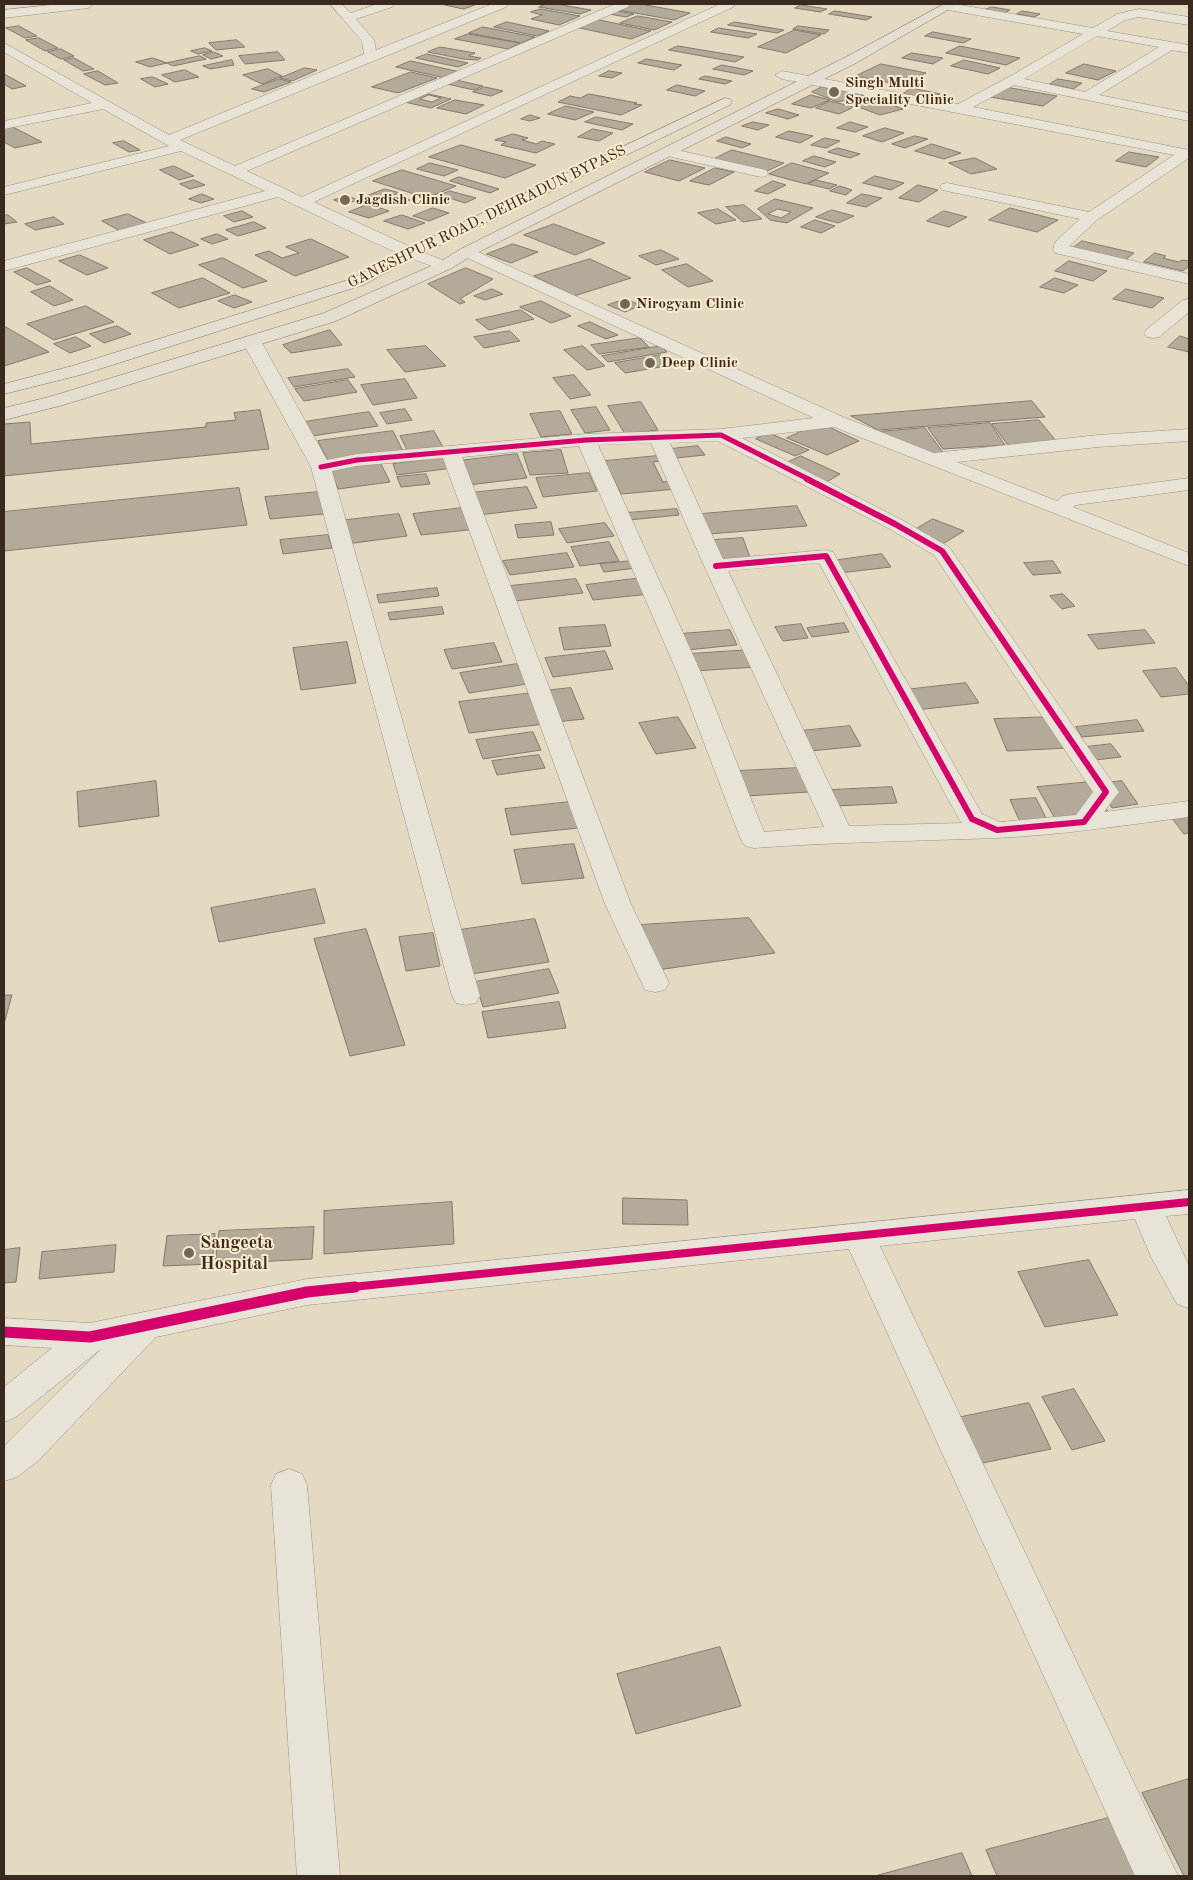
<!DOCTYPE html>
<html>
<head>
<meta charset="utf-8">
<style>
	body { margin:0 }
	#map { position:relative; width:1193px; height:1880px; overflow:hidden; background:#e4d9c1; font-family:"Old Standard TT",serif }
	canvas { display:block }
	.frame { position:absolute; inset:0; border:5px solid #39291f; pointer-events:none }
</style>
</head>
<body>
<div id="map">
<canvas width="1193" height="1880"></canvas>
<div class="frame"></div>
</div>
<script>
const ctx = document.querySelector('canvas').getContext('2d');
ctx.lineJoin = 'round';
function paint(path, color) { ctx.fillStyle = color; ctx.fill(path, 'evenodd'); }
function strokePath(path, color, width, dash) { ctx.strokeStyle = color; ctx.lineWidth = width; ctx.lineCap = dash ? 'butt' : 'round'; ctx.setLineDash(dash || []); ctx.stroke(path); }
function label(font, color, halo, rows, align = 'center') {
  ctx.font = font + ' "Old Standard TT",serif'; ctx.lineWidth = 4; ctx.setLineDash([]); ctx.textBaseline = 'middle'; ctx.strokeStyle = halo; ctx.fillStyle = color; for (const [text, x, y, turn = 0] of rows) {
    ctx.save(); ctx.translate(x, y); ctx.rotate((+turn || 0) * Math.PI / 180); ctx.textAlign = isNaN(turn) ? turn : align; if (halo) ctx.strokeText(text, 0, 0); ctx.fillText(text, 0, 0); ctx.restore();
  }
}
const building = new Path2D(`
	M441,4h36l-13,5z
	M546,4h10l35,6 -11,4 -41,-7z
	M625,4h15l50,9 -16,7 -61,-11z
	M801,5l26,4 -7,3 -25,-4z
	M992,7l18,3 -8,4 -18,-4z
	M541,9l39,7 -21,9 -28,-6 11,-4 -11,-3z
	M612,10l22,4 -8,3 -22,-4z
	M835,11l37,6 -6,3 -37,-6z
	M1022,11l18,3 -6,3 -17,-3z
	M638,16l34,6 -18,8 -34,-7z
	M595,19l56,12 -20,8 -56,-12z
	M507,22l42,9 -12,5 -43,-9z
	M735,22l49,8 -7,3 -49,-8z
	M19,26l18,10 -12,2 -19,-10z
	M798,26l31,4 -5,4 -31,-5z
	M483,27l52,10 -14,6 -52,-10z
	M719,28l38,6 -9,4 -37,-6z
	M795,30l26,5 -35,18 -28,-6z
	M933,32l38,7 -8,4 -38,-7z
	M468,34l52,9 -12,6 -53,-10z
	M39,38l19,10 -13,3 -19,-11z
	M237,40l8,7 -29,3 -7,-7z
	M678,46l66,11 -9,5 -66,-12z
	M960,46l60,12 -14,7 -60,-12z
	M440,47l35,6 -6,3 12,2 -3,2 -15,-1 -35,-7z
	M205,48l7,3 -14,3 -7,-3z
	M61,49l13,7 -13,3 -13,-7z
	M214,52l9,4 -12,3 -8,-4z
	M278,52l7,8 -40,4 -6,-8z
	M912,53l31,5 -10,6 -31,-6z
	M427,54l41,9 -10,4 -42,-9z
	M200,56l6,3 -33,7 -6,-3z
	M74,58l20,11 -11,2 -19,-11z
	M153,58l14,5 -17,4 -14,-5z
	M647,59l35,6 -8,5 -36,-7z
	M232,60l2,5 -24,4 -7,-3z
	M964,60l36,8 -12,6 -37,-8z
	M411,61l49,11 -15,6 -49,-11z
	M881,64l45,9 -25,12 -45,-9z
	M1084,64l32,7 -18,9 -32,-7z
	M722,65l31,6 -9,4 -31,-6z
	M305,68l12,2 -25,11 -12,-3z
	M268,69l14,7 -20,8 -19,-9z
	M185,70l14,7 -24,5 -13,-7z
	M98,71l20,12 -13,2 -21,-11z
	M609,71l13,2 -10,5 -13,-2z
	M411,72l26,6 -39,15 -26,-6z
	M4,74l22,12 -14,3 -8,-5z
	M705,76l27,5 -7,3 -26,-5z
	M153,77l15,7 -13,3 -14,-8z
	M279,79l12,3 -27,10 -12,-3z
	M1058,79l24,4 -9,6 -23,-5z
	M456,80l27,6 -9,4 -27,-6z
	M677,85l28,6 -10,5 -28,-6z
	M485,87l18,4 -12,5 -18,-4z
	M822,87l42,8 -26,7 -26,-10z
	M1005,87l52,9 -14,10 -53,-9z
	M912,88l28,6 -10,5 -27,-5z
	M420,92l31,7 -20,9 -31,-7zM429,95l12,3 -9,4 -12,-3z
	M589,94l48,9 -3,1 8,1 -21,10 -63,-13 12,-6 10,2z
	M811,95l19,5 -19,8 -19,-4z
	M455,100l29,5 -18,9 -29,-6z
	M879,100l24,9 -23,6 -24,-9z
	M830,101l24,6 -15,7 -23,-6z
	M566,106l28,6 -19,8 -27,-6z
	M778,109l21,6 -11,4 -22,-6z
	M530,115l10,3 -10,3 -9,-2z
	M596,117l37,7 -11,6 -37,-8z
	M753,122l16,3 -11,5 -16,-4z
	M850,122l18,5 -13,5 -18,-4z
	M11,126l31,16 -27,6 -11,-6v-14z
	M885,128l19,5 -22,9 -19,-6z
	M593,129l20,4 -14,8 -21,-4z
	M789,131l24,5 -13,7 -24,-6z
	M513,134l15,4 -6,2 14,4 6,-3 13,3 -19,9 -35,-8 5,-3 -11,-2z
	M915,136l13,3 -23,9 -13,-4z
	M726,137l25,7 -9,4 -25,-7z
	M825,138l15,3 -14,7 -15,-3z
	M124,141l16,9 -11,2 -16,-9z
	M932,144l29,9 -17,6 -29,-8z
	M461,145l75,20 -31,13 -76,-21z
	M838,148l22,6 -10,4 -22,-6z
	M732,150l52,13 -19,9 -51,-13z
	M1129,152l30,5 -13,10 -30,-6z
	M814,156l22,6 -11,5 -22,-6z
	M975,158l22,11 -26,5 -22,-11z
	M670,160l35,8 -26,13 -34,-9z
	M430,163l28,7 -14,6 -27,-7z
	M792,163l37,10 -23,11 -37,-10z
	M174,166l20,10 -15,4 -19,-10z
	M715,168l19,4 -25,13 -19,-4z
	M402,170l54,16 -29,12 -54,-17z
	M875,176l29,7 -13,7 -28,-7z
	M459,177l40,12 -9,4 -40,-12z
	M194,180l11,5 -15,4 -10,-5z
	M816,180l21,5 -8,4 -21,-5z
	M773,181l13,4 -18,9 -13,-3z
	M918,185l20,5 -19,12 -20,-4z
	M840,186l12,4 -6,5 -16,-4z
	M385,189l15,4 -6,2 16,5 -10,4 -16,-4 -5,2 -15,-5z
	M450,191l26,7 -11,5 -25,-8z
	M202,194l12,5 -13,4 -12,-4z
	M862,194l20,4 -16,9 -19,-4z
	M348,196l10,4 -13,4 -11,-4z
	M775,199l38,9 -26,15 -17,-3 -12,-11zM778,209l13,3 -10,6 -13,-4z
	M369,204l20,7 -20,7 -20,-6z
	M744,205l18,14 -19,3 -17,-15z
	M433,208l16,5 -20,8 -16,-5z
	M1010,208l48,12 -21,12 -48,-12z
	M718,209l18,11 -20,4 -18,-11z
	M832,210l22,6 -16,7 -22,-6z
	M242,211l11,6 -19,5 -10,-6z
	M944,211l23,6 -18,10 -22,-6z
	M128,214l21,10 -27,8 -20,-11z
	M8,215l9,7 -13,2v-8z
	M402,215l23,8 -17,6 -24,-8z
	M54,217l10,7 -29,6 -10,-6z
	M815,220l20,6 -14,7 -20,-6z
	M254,222l12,6 -28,8 -12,-6z
	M554,224l51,19 -30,12 -51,-20z
	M172,232l27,13 -29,9 -26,-14z
	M217,234l11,5 -16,5 -11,-5z
	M311,239l38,18 -54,19 -40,-21 14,-4 13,7 17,-5 -13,-6z
	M1082,241l52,12 -9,7 -52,-12z
	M513,244l25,8 -27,11 -24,-9z
	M661,250l18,9 -23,6 -17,-9z
	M1155,253l11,3 -3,2 16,4 3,-2 7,1v5l-6,5 -39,-9z
	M80,255l28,13 -21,7 -28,-14z
	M223,258l44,23 -24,7 -44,-23z
	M590,259l41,19 -57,18 -40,-20z
	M1069,261l38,10 -14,10 -38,-10z
	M687,264l26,17 -25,6 -26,-17z
	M27,268l24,13 -14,4 -23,-13z
	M466,268l27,11 -33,20 5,3 -5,2 -32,-20z
	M203,278l27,15 -51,15 -27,-15z
	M1055,278l23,7 -14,8 -24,-6z
	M50,286l23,14 -19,6 -23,-14z
	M492,289l11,5 -18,6 -11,-4z
	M1126,289l38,9 -12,10 -39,-9z
	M235,295l17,7 -18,6 -16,-7z
	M625,299l16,6 -16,7 -17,-7z
	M541,301l30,15 -20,7 -31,-16z
	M86,306l28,16 -60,18 -27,-16z
	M521,310l13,9 -45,11 -13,-10z
	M590,322l28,13 -12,4 -28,-13z
	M4,326l45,26 -45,14z
	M117,326l14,8 -27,9 -14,-9z
	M330,330l12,15 -51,8 -8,-8z
	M510,331l10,10 -36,7 -10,-11z
	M1180,336l9,3v13l-21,-5z
	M76,337l15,9 -21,7 -16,-9z
	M640,338l9,9 -50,7 -8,-9z
	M426,346l20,20 -41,6 -18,-22z
	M583,346l22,20 -18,4 -23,-20z
	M661,346l6,6 -59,10 -6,-6z
	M661,355l11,10 -47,8 -10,-10z
	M348,369l7,8 -61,10 -6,-9z
	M574,375l17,20 -21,4 -17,-21z
	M405,379l12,19 -44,7 -12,-20z
	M348,380l9,12 -53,9 -9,-12z
	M1032,401l13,16 -167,13 -27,-14z
	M641,402l17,28 -33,4 -17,-28z
	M596,407l14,23 -25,3 -14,-23z
	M405,409l7,11 -25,4 -7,-11z
	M260,410l9,39 -265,27v-52l26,-2 1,22 175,-17v-4l30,-3 -2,-7z
	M560,411l12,23 -31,3 -11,-23z
	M369,412l9,14 -66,10 -8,-14z
	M1039,420l17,21 -48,4 -16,-21z
	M820,423l39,18 -32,14 -40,-17z
	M990,423l15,22 -62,4 -15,-21z
	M925,428l20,27 -13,2 -58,-25z
	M393,431l10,20 -75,10 -10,-20z
	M434,431l9,16 -35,5 -8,-16z
	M769,433l40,17 -14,6 -39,-17z
	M698,446l7,9 -39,4 -6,-9z
	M561,450l7,23 -38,2 -7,-22z
	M517,454l10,24 -59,7 -10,-24z
	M657,456l3,5 -7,1 10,20 10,-1 4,8 -56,5 -16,-33z
	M801,456l39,18 -15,9 -41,-19z
	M448,457l5,11 -56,7 -4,-11z
	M380,462l10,20 -52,7 -8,-20z
	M589,473l8,18 -54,6 -7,-19z
	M426,474l4,10 -29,3 -4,-10z
	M527,487l10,21 -58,7 -9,-22z
	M239,488l8,37 -243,26v-39z
	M319,492l5,22 -54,5 -5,-22z
	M797,506l10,20 -98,8 -8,-20z
	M470,507l8,22 -57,6 -8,-21z
	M677,509l2,6 -50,5 -3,-7z
	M399,514l8,22 -61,8 -8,-23z
	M933,519l31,12 -23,14 -30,-13z
	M551,522l3,13 -36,3 -3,-13z
	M605,523l9,13 -47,7 -8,-14z
	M328,535l4,13 -49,6 -3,-14z
	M743,538l9,25 -30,2 -9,-25z
	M609,542l10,19 -39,5 -9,-19z
	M567,553l7,14 -64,8 -7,-14z
	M882,554l9,13 -52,6 -8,-12z
	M632,561l4,7 -32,4 -4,-8z
	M1053,561l8,12 -28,2 -9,-12z
	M641,578l8,16 -56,6 -7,-15z
	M576,579l7,14 -68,8 -5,-15z
	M437,588l2,8 -60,7 -2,-8z
	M1063,594l12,12 -13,3 -12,-13z
	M442,607l2,7 -54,6 -2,-7z
	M844,623l5,9 -37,5 -5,-9z
	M801,624l7,14 -25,3 -8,-14z
	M605,625l6,21 -47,4 -5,-22z
	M730,630l7,15 -51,5 -6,-16z
	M1145,630l10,13 -57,6 -10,-14z
	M347,642l9,41 -55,7 -8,-42z
	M494,643l8,19 -50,7 -8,-19z
	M751,650l5,17 -62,4 -5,-17z
	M605,651l8,18 -60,8 -8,-19z
	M517,664l10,20 -58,9 -9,-20z
	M1176,668l13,18v8l-28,3 -18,-26z
	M966,683l13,20 -63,7 -12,-20z
	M571,688l13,31 -29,3 -12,-31z
	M533,693l12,31 -76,9 -10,-31z
	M678,717l18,31 -40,6 -17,-31z
	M1054,717l15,31 -62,3 -13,-32z
	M1137,720l7,11 -62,6 -6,-10z
	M850,726l11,20 -61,6 -10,-20z
	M533,732l8,18 -58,9 -7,-19z
	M1111,744l10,13 -26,3 -9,-13z
	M539,755l6,13 -48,7 -5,-14z
	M799,768l9,24 -62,4 -8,-25z
	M156,781l3,35 -80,11 -2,-35z
	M1122,781l16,23 -26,4 -16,-24z
	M1091,782l19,33 -54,5 -19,-33z
	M892,787l5,16 -61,3 -5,-16z
	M1036,798l14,28 -27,2 -13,-28z
	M570,802l8,26 -67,7 -6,-26z
	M1189,810v23l-5,1 -16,-21z
	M574,844l10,34 -62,6 -8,-34z
	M315,889l10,34 -106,19 -8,-34z
	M749,918l26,35 -118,17 -17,-45z
	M535,919l14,43 -84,13 -12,-44z
	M366,929l39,116 -55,11 -36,-117z
	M433,933l7,33 -34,5 -7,-34z
	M549,969l10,24 -76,14 -8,-25z
	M4,995h8l-8,29z
	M559,1002l7,26 -78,10 -6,-26z
	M623,1198l64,2 1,25 -65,-1z
	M452,1202l2,42 -130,10v-43z
	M314,1227l-2,32 -97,5 4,-33z
	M215,1234l-3,30 -49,2 4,-30z
	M116,1245l-2,27 -75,7 3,-27z
	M20,1248l-4,34 -12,1v-33z
	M1089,1260l29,55 -73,12 -27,-55z
	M1074,1389l31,52 -33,9 -30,-53z
	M1029,1403l22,46 -83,17 -21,-46z
	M720,1647l21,59 -105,28 -19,-60z
	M1189,1779v97h-5l-42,-83z
	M1112,1817l28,59h-143l-11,-26z
	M962,1853l10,23h-97z`);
paint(building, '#b3aa9a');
strokePath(building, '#82796c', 1);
const minor = new Path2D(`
	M60,4h34l-6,4 -84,10v-8z
	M330,4h12l9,9 26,-9h17l-2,3 -36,12 18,21 2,10 116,-46h16l-2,3 -326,133 55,26 380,-162h15l-2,3 -381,164 55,26 418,-193h15l-2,3 -419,195 103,48 33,13 2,3 -2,3c-18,5 -147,-61 -172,-72l-274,74v-10l261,-70 -84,-40 -177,44v-8l165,-41 -66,-37 -99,20v-8l88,-18 -88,-51v-9l165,92 195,-81 -2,-13z
	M944,4h11l138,24 24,-14 22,-5 50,8v8l-50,-8 -14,3 -18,11 82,14v8l-17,-3 -73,45 90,18v8l-175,-36 -41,22 216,43v8l-92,62 -28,26 120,28v10l-134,-31 -2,-3 2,-8 25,-23 -133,-28 -5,-1 -2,-3 2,-3 5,-1 142,29 85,-57 -392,-76 -7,-4 7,-4 176,33 49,-26 76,-44 -135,-24 -4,-1 -2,-3zM1097,36l62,11 -74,45 -61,-13z
	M668,148l98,22 2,3 -2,3 -5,1 -98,-22 -2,-3 2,-3z
	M467,247l376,170 91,36 164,-18 91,-6v12l-91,6 -141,15 100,39 6,-5 7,-2 119,-16v12l-113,15 -3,2 116,46v13l-355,-139 -92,11 160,82 47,27 170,245 -15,20 85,-11v16c-63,8 -128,18 -192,21 -81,3 -162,4 -243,10l-9,-2 -4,-6 -62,-163 -100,-231 -117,11 169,447 38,79 -4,7 -10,2 -10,-2 -40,-86 -162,-446 -86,8 -25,5 148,525 -4,7 -10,2 -10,-2 -4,-7 -141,-529 -69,-126 3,-4c8,-2 12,0 17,6l65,117 30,-6 229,-20 135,-5 93,-11 -353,-163 -2,-3 2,-3zM718,441l170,87 46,27 159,237 -17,23 -76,7 -18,-8 -149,-262 -7,-2 -103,9 -53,-116zM651,443l50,116 123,268 -60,5 -61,-155 -105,-232zM819,563l140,256 3,4 -113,3 -121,-255z
	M1189,299v13l-30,25 -6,1 -6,-1 -3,-4 3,-4 36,-29z
	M1189,1190v24l-23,2 23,50v42l-12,-4 -26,-47 -16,-38 -255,27 298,630h-43l-286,-627 -542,56 -151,32 -118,124 -21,16 -13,4v-35l98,-98 -86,69 -12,5v-35l48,-39 -48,-3v-27l86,5 217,-44z
	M289,1469l13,5 5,11 33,391h-43l-26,-391 5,-11z`);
const major = new Path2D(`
	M944,4h14l-102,59 -383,192 -23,14 -114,52 -273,84 -59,15v-12l45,-11 275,-84 114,-50 23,-14 385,-192z
	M725,98l5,1 2,3 -2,3 -313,151 -54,29 -279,89 -80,20v-10l68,-18 279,-87 54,-29z`);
strokePath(minor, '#999183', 1);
strokePath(major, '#82796c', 1);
paint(minor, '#e8e3d7');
paint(major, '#e4ded0');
strokePath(new Path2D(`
	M321,467l36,-7 229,-20 135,-5 89,45`), '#d6006c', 5);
strokePath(new Path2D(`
	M716,566l110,-10 146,263 25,11 87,-8 22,-30 -164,-241 -47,-27 -88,-45`), '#d6006c', 6);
strokePath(new Path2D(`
	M342,1288l847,-86`), '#d6006c', 8);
strokePath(new Path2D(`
	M4,1332l86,5 217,-45 48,-5`), '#d6006c', 11);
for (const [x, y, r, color] of [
	[834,92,6,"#756758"],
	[345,200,6,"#756758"],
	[625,304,6,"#756758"],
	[650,363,6,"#756758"],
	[189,1253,6,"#756758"]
]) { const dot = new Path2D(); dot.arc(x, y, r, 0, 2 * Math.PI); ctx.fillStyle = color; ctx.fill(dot); strokePath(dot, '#f7eacd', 2); }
label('bold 15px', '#39291f', '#f7eacd', [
	["Singh Multi",845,83],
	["Speciality Clinic",845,100],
	["Jagdish Clinic",356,200],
	["Nirogyam Clinic",636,304],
	["Deep Clinic",661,363]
], 'left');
label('15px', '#39291f', '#f7eacd', [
	["GANESHPUR ROAD, DEHRADUN BYPASS",487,217,-26]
]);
label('bold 18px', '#39291f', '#f7eacd', [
	["Sangeeta",200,1243],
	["Hospital",200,1264]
], 'left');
</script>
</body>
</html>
